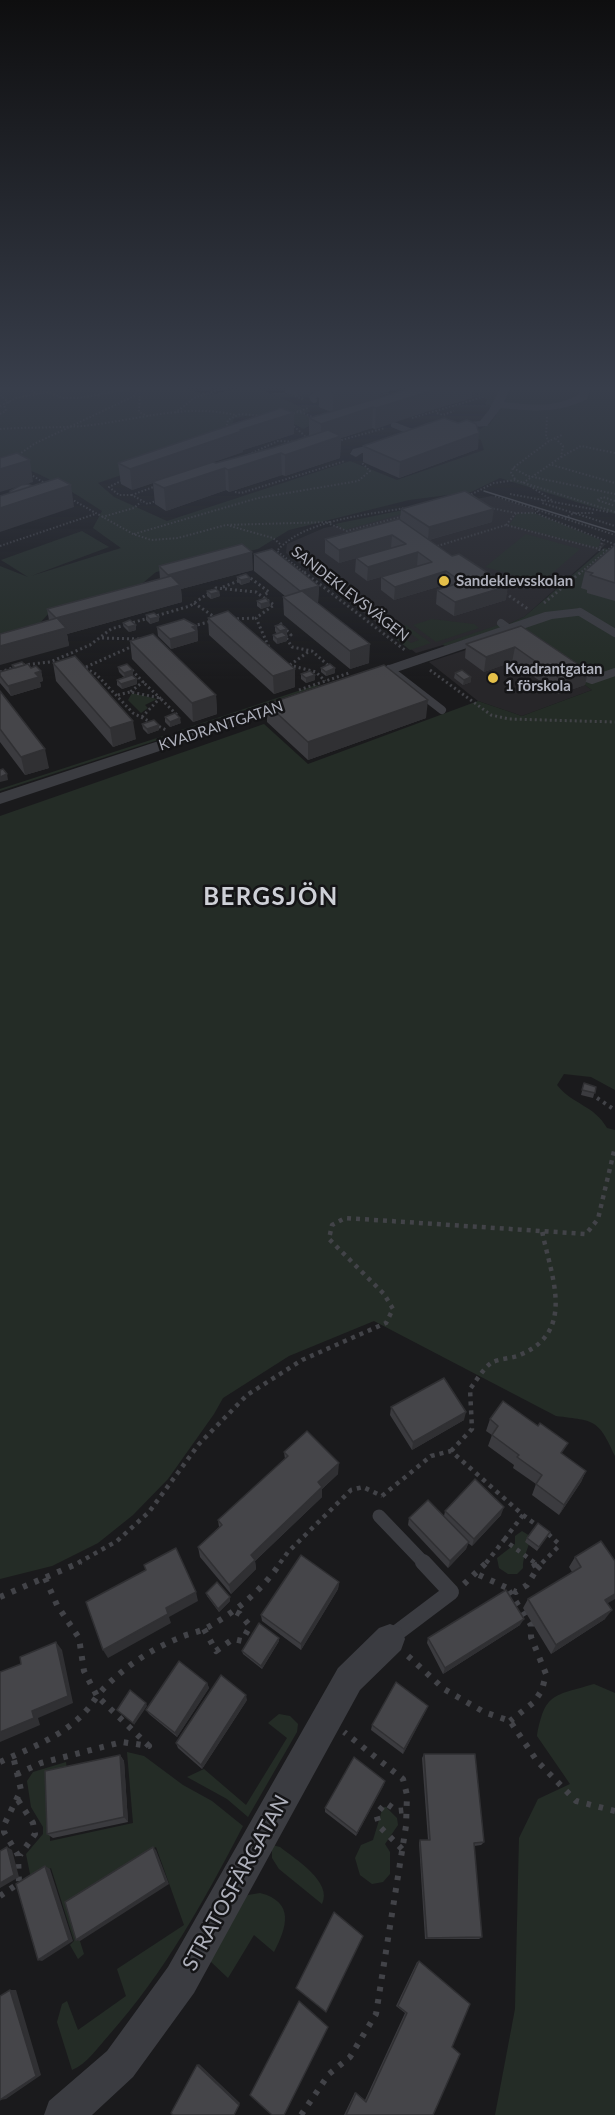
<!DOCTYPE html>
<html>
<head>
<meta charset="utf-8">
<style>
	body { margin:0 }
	canvas { display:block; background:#1a1a1c }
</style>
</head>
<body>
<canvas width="615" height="2115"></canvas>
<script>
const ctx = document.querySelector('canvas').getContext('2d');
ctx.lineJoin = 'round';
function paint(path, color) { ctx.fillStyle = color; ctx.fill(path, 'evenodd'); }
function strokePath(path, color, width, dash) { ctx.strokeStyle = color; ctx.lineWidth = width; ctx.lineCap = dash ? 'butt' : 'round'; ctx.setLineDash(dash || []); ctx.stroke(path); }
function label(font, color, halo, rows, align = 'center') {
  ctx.font = font + ' Lato,sans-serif'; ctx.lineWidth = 5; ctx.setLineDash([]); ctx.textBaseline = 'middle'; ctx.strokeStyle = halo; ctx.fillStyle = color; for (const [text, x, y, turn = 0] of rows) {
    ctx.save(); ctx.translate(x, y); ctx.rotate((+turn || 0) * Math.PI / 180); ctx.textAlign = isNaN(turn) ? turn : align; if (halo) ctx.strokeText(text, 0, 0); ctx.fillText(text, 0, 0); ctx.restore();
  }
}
paint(new Path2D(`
	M492,496l42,13 1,5 71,30 -82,73 -24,11 -84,25 -130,-100 1,-9 37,-16z
	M512,635l-28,36 28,-9 47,32 26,-9 7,5 -70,26 -44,-15 -49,-39z`), '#272629');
paint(new Path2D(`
	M0,385h181l25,11 45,-11 59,26 -7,3 15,6 -14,9c-20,-11 -49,-18 -70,-10l-3,11 6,5 -139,48 16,14 53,24 183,-60 47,19 87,-30 -3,-10 -13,-5 22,-11 10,-15 -15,-5 2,-5 -16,-8 8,-6h136v129l-115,-36 -29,14 -62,8 -120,30 -31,19 -102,23 -18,15 -89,26 -19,21 -30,8v-76l28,11 -27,-17 81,-29 27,16 -78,29 90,-28 -28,-20 9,-17c-32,-21 -64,-41 -102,-51z
	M418,507l5,1 -78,22 -10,-6z
	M532,512l69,28 -3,8 -89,-23 8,-11z
	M526,534l54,15 -39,34 -56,-16z
	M604,548l11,3v539l-24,-13 -27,-3 -7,11c16,20 37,20 50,43l8,2v326c-17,-37 -19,-35 -59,-40l-182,-95 -85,35 -66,42 -9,16 -46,65 -35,36 -35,28 -46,23 -52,13v-763l264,-92 44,40 170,-63 44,15 70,-26 -91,-62 -56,18 -3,-2 56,-19 4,2 22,-10z
	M432,619l42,5 5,4 -43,14 -23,-17z
	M406,625l25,18 -21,7 -24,-19 6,-2 19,14 8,-3 -18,-14z
	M316,685l4,1 -144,46 2,-1z
	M132,693l25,6 -12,6 3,3 -7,5 -13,-13z
	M163,736l-2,3 -161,52v-2z
	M522,1531l8,5c0,12 -8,20 -7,32l-6,6h-9l-9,-6 -2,-10 18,-14v-8z
	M594,1684l21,9v422h-120l20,-106 4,-171 19,-39 32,-15 -33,-48c8,-44 17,-40 57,-52z
	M279,1714l11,2 8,8 -1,8 -49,85 -21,-18 -40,-22 17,-8 42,36 41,-67 -19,-15z
	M127,1752l17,4 39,29 29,16 31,25c-39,75 -78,146 -134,209 -11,12 -22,29 -37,35l-15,-48 5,-18 5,-3 11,29 48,-34 -9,-27 67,-44 -28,-78 -88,56 16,51 -6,5 -8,-14 4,-4 -23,-73 -20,11 -5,-25 17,-20v-7l-12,-20 -4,-26 6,-9 33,-10 1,9 -19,5 2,65 83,-18z
	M383,1807h3l11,11 1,7 -13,19 5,8v22l-7,8 -11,2 -12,-9 -5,-17 6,-13 12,-5z
	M272,1845l8,2c15,12 53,35 42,57l-43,-35 -7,-11z
	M260,1893c35,9 27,34 14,59l-20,-17 -26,43 -18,-17 33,-61 5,-5z`), '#242c26');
strokePath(new Path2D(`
	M26,385l10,9
	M127,385l12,3
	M0,389l26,-4
	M140,389l-1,23 10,5
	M288,391l-3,1 18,7
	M0,395l9,8
	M98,396l13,-11
	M0,406l16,-8 31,-6 16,6h16l74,-13
	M297,411l19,7
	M175,413l19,-15 39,-13
	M437,413l6,2 11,-4
	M0,414l6,-3 -2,-6
	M290,415l18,-7
	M547,417l-1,20 3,4
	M412,418l71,-21
	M291,424l14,12
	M0,429c28,-2 56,-1 83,-3 50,-5 103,-23 152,-11
	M226,429l2,-9 12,-6 24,2
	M338,441l47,-13
	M561,457l20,-11 34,7
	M18,459l3,-6 13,-9 100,-48 8,-11
	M239,459l39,-18 24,1
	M552,465l63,18
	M513,468l15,8 87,18
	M30,474l16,10
	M125,479l-16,8 10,8h13
	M515,479l-4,-6 2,-5 36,-27 13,-6
	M523,483l38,-26 2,-11 -7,-7
	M527,484l26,17
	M156,486l-24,9 16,9 10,-4
	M235,492l6,1 104,-32
	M510,494l98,18
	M468,496l26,-13 21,-3 100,32
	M495,496l120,39
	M71,499l62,35 18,6 27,-2 48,-13 104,-3
	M543,500l-1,3 73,23
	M615,501l-12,-4 -6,3 18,6
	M490,508l26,5h20
	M537,511l3,4 74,29
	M102,517l32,-9 7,-6
	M565,518l9,-5h21
	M330,524l17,7 57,-15
	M506,525l10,-12
	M230,526l43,12 7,6
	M134,534l124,-36 100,-17 12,-10 -8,-8
	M0,546l95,-32
	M434,547l72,-22 109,28
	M599,551l4,-11
	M306,574l-29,-23c26,-31 90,-36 128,-43
	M579,574l36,-30`), '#424348', 2, [1.5, 2]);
strokePath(new Path2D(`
	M304,572l102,79
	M223,587l26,-10 20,15 -5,3
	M505,593l23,16
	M194,603l22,15
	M544,603l37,-31
	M232,619l24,-1
	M280,623l11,12 -6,1 7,11 20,4 18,16
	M193,626l19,-5
	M102,638l37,1
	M23,665l27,-3 40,-17 21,-16 79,-23 26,-18 40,4 18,13 -18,13 15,34
	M289,665l27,7 9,9
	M290,665l18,-13
	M81,666l15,8 37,39 33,17
	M86,667l49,-22
	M132,670l11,12 -13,10 30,6 18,18 -3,1
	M430,670l61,45 18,4 106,3
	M0,672l16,-5
	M299,690l50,-17
	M118,695l12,-3
	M142,717l18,-19 -17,-16`), '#424348', 3, [2, 3]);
strokePath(new Path2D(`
	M597,1098l18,12`), '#424348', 4, [3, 4.5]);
strokePath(new Path2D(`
	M451,1451l21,-22 -2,-40c6,-8 13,-20 21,-26 8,-5 22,-4 31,-9 54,-24 29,-78 20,-123
	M382,1496l49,-40 20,-5 72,64 -19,25
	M523,1515l16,12
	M78,1563l39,-22 32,-29 50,-68 48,-49 55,-35 84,-37 7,-14 -9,-15 -55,-55 3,-14 13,-7 241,16 12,-15 17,-72
	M280,1563l8,-11 63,-62 12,-3 19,9
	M486,1563l18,-23 31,23
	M542,1563l16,-16v-4l-13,-12`), '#424348', 4.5, [4, 5]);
strokePath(new Path2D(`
	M537,1569l7,-7
	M479,1575l37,17 11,-7 10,-16 -4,-7
	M45,1578l12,27 22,33 5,33 13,25c21,-25 52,-46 82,-58 10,-5 22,-6 31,-12 27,-15 54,-38 71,-64
	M464,1584l23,-22
	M509,1591l22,34v12l15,37 -4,16 -8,12 -24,19
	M0,1597l81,-35
	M204,1629l12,22 17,-12 9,2 8,-15 -10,-12 -8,-4
	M408,1656l36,33 40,23 26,9 27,40 39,40 39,10
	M0,1762c37,-17 75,-30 97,-66l52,50 -27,-4 -81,21 -24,11
	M18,1800l15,23 2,11 -15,21
	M402,1849l-22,-22 -4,-13 10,-11 11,8 10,-1
	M0,1896l19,-13 -1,-28 -14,-23v-7l17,-35 -8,-34
	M301,2115l28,-41 21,-17 26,-43 30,-188 1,-31 -4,-16 -59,-47`), '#424348', 6, [4.5, 8]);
strokePath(new Path2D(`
	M314,400l-2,-3 4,-2 33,-10
	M394,425l23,9`), '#3b3c41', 6);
strokePath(new Path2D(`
	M580,612l35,21
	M501,623l15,11
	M389,669l53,41
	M573,673l19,7 23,-8`), '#3b3c41', 8);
strokePath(new Path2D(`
	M379,1516l45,47`), '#3b3c41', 13);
strokePath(new Path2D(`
	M390,1638l61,-46 -28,-30`), '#3b3c41', 16);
paint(new Path2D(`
	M502,385h10l-8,17c26,3 51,6 74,-7l4,-10h10l-5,14c-28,15 -56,12 -86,9l-14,18 -41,3v-4l4,-1 30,-3 9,-11z
	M391,440l5,3 -1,2 -33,8 -6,4 -6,-3 3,-5z
	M580,608l7,4 -2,3 -33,4 -185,63 -5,1 -7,-4 2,-3 188,-64z
	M293,697l5,2 3,3 -3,3 -298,99v-11z
	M390,1624l11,4 4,11 -4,11 -41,40 -166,303 -61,84 -41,38h-48l5,-14 58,-50 61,-84 170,-299 41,-40z`), '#3b3c41');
strokePath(new Path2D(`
	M484,491l131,41`), '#53545a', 1.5);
paint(new Path2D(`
	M195,385h26l-15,5z
	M285,385h123l-28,9v3l92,1 -47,14 -50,17 -3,-1 -31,10 -1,20 -55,18 -3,-1 -53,17 -3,-2 -60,21 -11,-7 -2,-21 -21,7 -11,-6 -3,-21 176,-29 -51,16v2l-30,10 3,1 56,-15 37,-11v-19l22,-6 -12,-5v-16l-21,6 -13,-5z
	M363,446l115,3 -79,29 -36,-16z
	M401,509l91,13 -63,18 77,60 -52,16 -18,-12 1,-14 10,-3 -3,-2 -50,15 -13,-10v-13l37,-11 -51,15 -12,-9 1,-14 35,-10 -52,15 -14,-10v-14l75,-19z
	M615,545v56l-28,-8v-3l-6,-2 4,-17z
	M254,554l65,32 -1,17 51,60 -19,6 -66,-54 -1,-18 2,-1 -31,-25z
	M159,566l94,4 -72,19 1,13 -115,32 2,12 -20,-26 -2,-11 113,-30z
	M237,577l13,5 -9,3 -4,-4z
	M207,591l12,1 1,4 -9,3 -4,-3z
	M257,601l12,1 1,4 -9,3 -4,-3z
	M146,615l13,2v4l-9,3 -4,-4z
	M208,618l87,51v18l-21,7 -65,-59z
	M123,623l13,2v5l-7,2 -5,-5z
	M197,626l1,15 -27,8 -13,-13 -1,-9z
	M275,626l12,8h-2l2,7 -10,3 -4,-4v-5l4,-1 -2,-3z
	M521,626l67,45 -3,14 -26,9 -47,-32 -28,10 -19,-14 1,-14z
	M130,641l86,54 1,19 -24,8 -61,-63z
	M53,663l83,76 -23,8 -57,-66z
	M12,665h13l16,6 2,10 -3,1 1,5 -30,9 -11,-13v-11l13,-3z
	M118,667l15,8h-1l5,9 -15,5 -5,-4v-5l7,-3 -5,-5z
	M321,668l14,5 -9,3 -5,-4z
	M455,673l16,9 -8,3 -9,-7z
	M301,674l14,6 -9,3 -5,-4z
	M0,691l49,77 -24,7 -25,-33z
	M267,704l159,14 -118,42 -41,-38z
	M165,717l16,6 -11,4 -5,-5z
	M142,724l17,1v5l-11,4 -5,-5z
	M584,1083l12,4 -3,11 -12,-3z
	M391,1407l73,13 -52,30 -22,-35z
	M490,1419l73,35 23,17 -5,11 -22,33 -27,-20 4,-11 -23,-16 1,-3 -26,-19 4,-11 -6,-4z
	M284,1452l54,22 -16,15v8l-67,64 1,8 -25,25 -31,-37 -2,-10 21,-20 -1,-7 67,-61z
	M445,1511l56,4 -29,31 -4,-3 -2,6 -18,19 -40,-43 1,-7 35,-2z
	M550,1532l-13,19 -12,-9 2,-4z
	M575,1557l32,47 -2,15 -54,35 -28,-46 5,-9 44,-27 -3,-5z
	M339,1582l-1,7 -37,61 -39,-29 -1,-6z
	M206,1593l24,8 -11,11 -12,-16z
	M520,1625l-77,49 -16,-31 1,-5z
	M279,1638v3l-17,28 -19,-15 -1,-3z
	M207,1683l2,5 -32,49 -28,-23 -3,-4z
	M247,1700l-45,69 -24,-21 -2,-5z
	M428,1706l-25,48 -32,-24 1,-5z
	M424,1754l60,88 -3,3 -7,1 8,91 -3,2h-54l-6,-96 1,-3h8l-6,-82z
	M120,1755l4,6 4,61 -75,16 -6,-4z
	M385,1781l-29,55 -31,-24v-4z
	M419,1961l33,86 -19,68h-89l11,-23 10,8 40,-87 -9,-7 21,-44z`), '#3b3b3f');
paint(new Path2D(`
	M206,385h15l-15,5z
	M297,385h42l-20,2v4l-21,6z
	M356,385h52l-28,9v3l-47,16v-21z
	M450,385h24l-2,13 -47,14 -50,17 1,-21z
	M373,407l-1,21 -31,10 -1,20 -55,18v-21l36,-12v-19z
	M294,413v21l-51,16v2l-89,31 -2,-1 1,1 -21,7 -2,-21 110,-39z
	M479,433l-1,16 -79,29 1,-16z
	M281,453l1,22 -53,17 -1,-22z
	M30,460l3,22 -33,10v-23z
	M225,468l1,22 -60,21 -2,-23z
	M71,485l3,22 -74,25v-24z
	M494,509l-2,13 -64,18 1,-13z
	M392,535l-1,13 -52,15v-13z
	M252,552l1,18 -72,19 1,13 -115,32 2,12 -69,19v-19l56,-28 114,-30 -2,-13z
	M418,552l-1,14 -50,15 1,-14z
	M446,571l-2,14 -50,15 1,-13z
	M250,578v4l-9,3v-5z
	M319,586l-1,17 -18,6v-18z
	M508,586l-2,14 -52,16 1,-14z
	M219,592l1,4 -9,3v-5z
	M269,602l1,4 -9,3v-5z
	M159,617v4l-9,3v-5z
	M136,625v5l-7,2 -1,-5z
	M197,626l1,15 -27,8 -1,-10 22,-12z
	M287,629v5l-7,2v-5z
	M287,636v5l-10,3v-5z
	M370,644l-1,19 -19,6v-18z
	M515,647l-3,15 -28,10 2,-15z
	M335,668v5l-9,3v-4z
	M295,669v18l-21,7 -1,-18z
	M133,670v5l-8,3 -1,-5z
	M41,671l2,10 -3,1 1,5 -30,9 -3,-10 27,-13z
	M588,671l-3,14 -26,9 3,-14z
	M315,675v5l-9,3v-5z
	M471,677v5l-8,3 1,-5z
	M137,679v5l-15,5 -1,-5z
	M216,695l1,19 -24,8 -1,-19z
	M428,700l-2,18 -118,42v-18z
	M180,718l1,5 -11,4v-5z
	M133,721l3,18 -23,8 -3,-19z
	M159,725v5l-11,4 -1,-5z
	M45,749l4,19 -24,7 -4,-18z
	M7,774l1,6 -8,2v-5z
	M466,1412l-2,8 -52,30 1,-8z
	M339,1463l-1,11 -16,15v8l-67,64 1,8 -25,25 -2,-9 22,-30 67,-73z
	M586,1471l-5,11 -22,33 5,-10z
	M504,1507l-3,8 -29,31 2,-7z
	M469,1542l-3,7 -18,19 2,-7z
	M339,1582l-1,7 -37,61v-6z
	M196,1592l2,9 -29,16 2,6 -63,35 -5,-8 63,-42z
	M615,1594v5l-17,10 7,-9z
	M230,1597v4l-11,11 -1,-3z
	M612,1610l-7,9 -54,35 5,-9z
	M524,1619l-4,6 -77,49 2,-6z
	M279,1638v3l-17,28 -1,-3z
	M56,1642l6,8 11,53 -35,15 2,7 -40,17v-10l32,-21z
	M207,1683l2,5 -32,49 -2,-4z
	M246,1695l1,5 -45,69 -1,-4z
	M146,1703l1,3 -13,19 -1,-2z
	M428,1706l-2,5 -23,43 1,-5z
	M120,1755l4,6 4,61 -4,-5z
	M385,1781l-1,4 -28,51 1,-3z
	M7,1847l5,3 7,27 -19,11v-5z
	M153,1847l3,3 13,34 -89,57 -4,-1z
	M45,1866l5,3 23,72 -31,20 -4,-1z
	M10,1990h6l25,85 -35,24 -6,1z
	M199,2064l41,39 -6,12 -37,-50z`), '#303033');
const building = new Path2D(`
	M325,385h31l-23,7 -14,-5z
	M423,385h27l-74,23 -3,-1 -52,17 -12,-6z
	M281,408l13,5 -54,17 2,1 -112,38 -12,-6z
	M444,418l14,5 9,-3 9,4 3,9 -79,29 -37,-16z
	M328,430l13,6 -56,19 -4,-2 -53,17 -3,-2 -61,20 -12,-6 61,-20 3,1 56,-15z
	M17,453l13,7 -30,9v-11z
	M58,478l13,7 -71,23v-12z
	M28,484l4,2 -22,7v-2l11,-6z
	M465,491l29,18 -65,18 -28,-18z
	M399,519l53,37 7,-2 49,32 -53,16 -18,-12 25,-8 -16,-11 -51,16 -14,-10 51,-15 -14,-10 -50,15 -12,-9 50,-14 -14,-9 -53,15 -14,-11z
	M242,544l10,8 -84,23 -9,-9z
	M615,545v38l-25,-8 3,-2 -8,-2z
	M272,549l47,37 -19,5 -46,-37z
	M246,574l4,4 -9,2 -4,-3z
	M171,576l9,9 -124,33 -9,-9z
	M216,589l3,3 -8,2 -4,-3z
	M302,591l68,53 -20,7 -67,-54z
	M266,598l3,4 -8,2 -4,-3z
	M228,611l67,58 -22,7 -65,-58z
	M154,613l5,4 -9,2 -4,-4z
	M57,618l9,10 -66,18v-12z
	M184,619l13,7 -5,1 5,4 -27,8 -13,-12z
	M130,620l6,5 -8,2 -5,-4z
	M281,624l6,5 -7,2 -5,-5z
	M521,626l67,45 -26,9 -47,-33 -29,10 -20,-13z
	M282,632l5,4 -10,3 -4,-4z
	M153,634l63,61 -24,8 -62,-62z
	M75,656l58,65 -23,7 -57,-65z
	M22,662l3,3 -10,3 -3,-3z
	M28,664l3,4 5,-2 5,5 -6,2 4,4 -31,9 -8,-10v-4z
	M127,664l6,6 -9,3 -6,-6z
	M330,664l5,4 -9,4 -5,-4z
	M384,665l44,35 -120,42 -41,-38z
	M462,670l9,7 -7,3 -9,-7z
	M310,671l5,4 -9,3 -5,-4z
	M132,675l5,4 -16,5 -4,-4z
	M0,691l45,58 -24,8 -21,-28z
	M175,713l5,5 -10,4 -5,-5z
	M154,720l5,5 -12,4 -5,-5z
	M3,769l4,5 -7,3v-7z
	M584,1083l12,4 -1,6 -13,-3z
	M444,1378l22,34 -53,30 -22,-35z
	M503,1401l35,25 2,-3 28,20 -7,10 25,18 -22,34 -28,-21 6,-9 -25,-18 2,-2 -27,-20 6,-9 -8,-7z
	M307,1431l32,32 -21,19 4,5 -71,68 4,5 -26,25 -31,-38 24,-22 -4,-5 70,-64 -4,-4z
	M475,1479l29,28 -30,32 -29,-28z
	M428,1500l41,42 -19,19 -41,-43z
	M538,1523l12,9 -11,15 -12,-9z
	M601,1541l14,20v33l-10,6 7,10 -56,35 -28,-46 53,-32 -6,-10z
	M176,1548l20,44 -30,16 2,6 -65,36 -17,-48 60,-32 -2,-5z
	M301,1555l38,27 -38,62 -40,-29z
	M217,1582l13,15 -12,12 -12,-16z
	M506,1590l18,29 -79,49 -17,-30z
	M259,1623l20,15 -18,28 -19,-15z
	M56,1642l12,54 -36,15 2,7 -34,14v-60l21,-8 -1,-7z
	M179,1661l28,22 -32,50 -29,-23z
	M221,1675l25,20 -45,70 -25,-22z
	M396,1682l32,24 -24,43 -32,-24z
	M130,1690l16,13 -13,20 -16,-13z
	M424,1754h51l9,88 -10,1 8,94 -55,1 -7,-98h10z
	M120,1755l4,62 -77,17 -2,-63z
	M354,1757l31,24 -28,52 -32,-25z
	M7,1847l7,28 -14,8v-32z
	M153,1847l13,35 -90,58 -11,-38z
	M45,1866l24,74 -31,20 -22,-76z
	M334,1912l29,24 -37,76 -30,-24z
	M419,1961l51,43 -18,43 8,7 -27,61h-87l10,-22 10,9 41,-89 -9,-7z
	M10,1990l26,86 -36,24v-104z
	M299,2001l29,26 -44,88h-12l-22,-20z
	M197,2065l42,40 -5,10h-61l-2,-2z`);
paint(building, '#454549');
strokePath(building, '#303033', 1.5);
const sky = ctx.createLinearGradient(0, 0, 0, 681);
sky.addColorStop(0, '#0e0e0f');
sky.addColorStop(0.57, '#383e4b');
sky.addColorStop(1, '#383e4b00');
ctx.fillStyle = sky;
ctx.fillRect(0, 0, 615, 681);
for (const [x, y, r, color] of [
	[444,581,6,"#e5c049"],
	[493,678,6,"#e5c049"]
]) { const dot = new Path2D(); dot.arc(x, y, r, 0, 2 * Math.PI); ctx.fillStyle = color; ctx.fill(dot); strokePath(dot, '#151517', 2); }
label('bold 15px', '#aeb0bb', '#151517', [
	["Sandeklevsskolan",456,581],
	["Kvadrantgatan",505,669],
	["1 förskola",505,686]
], 'left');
label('15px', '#aeb0bb', '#151517', [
	["SANDEKLEVSVÄGEN",350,594,38],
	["KVADRANTGATAN",221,726,-18]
]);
label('21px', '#aeb0bb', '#151517', [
	["STRATOSFÄRGATAN",236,1883,-61]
]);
ctx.letterSpacing = '1.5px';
label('bold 24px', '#ced0d7', '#151517', [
	["BERGSJÖN",271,897]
]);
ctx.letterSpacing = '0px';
</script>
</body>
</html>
